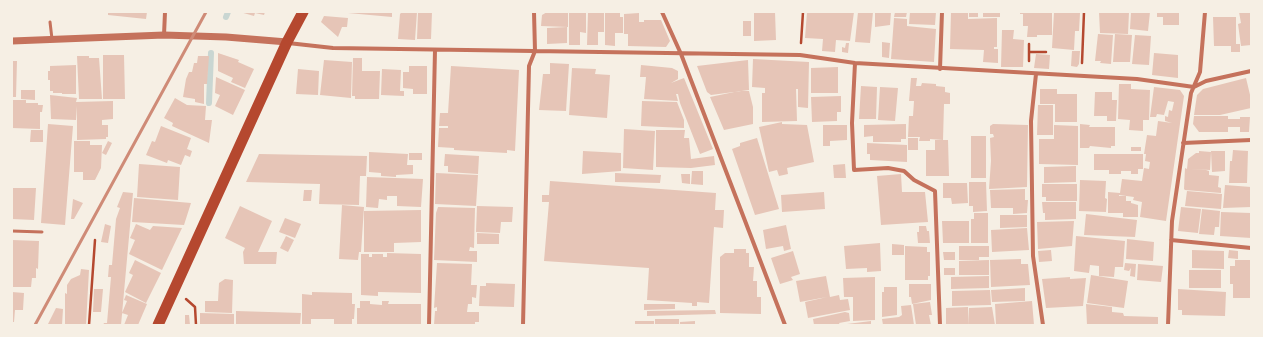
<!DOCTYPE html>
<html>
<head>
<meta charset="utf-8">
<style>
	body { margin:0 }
	#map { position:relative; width:1263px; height:337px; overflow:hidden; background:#f6efe4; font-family:Signika,sans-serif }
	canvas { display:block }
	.frame { position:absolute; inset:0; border:13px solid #f6efe4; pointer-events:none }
</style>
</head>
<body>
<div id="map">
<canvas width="1263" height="337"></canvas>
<div class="frame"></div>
</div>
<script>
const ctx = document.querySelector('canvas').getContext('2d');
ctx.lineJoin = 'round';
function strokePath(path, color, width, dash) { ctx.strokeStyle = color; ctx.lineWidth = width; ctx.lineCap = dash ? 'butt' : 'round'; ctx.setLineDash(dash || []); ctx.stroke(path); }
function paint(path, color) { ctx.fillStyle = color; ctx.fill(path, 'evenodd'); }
strokePath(new Path2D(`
	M226,17l2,-5
	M209,103l2,-50`), '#c9d6d2', 6);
paint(new Path2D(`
	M108,12h39l-1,7 -38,-4z
	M240,12h25l-1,3 -9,-2 -1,3z
	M337,12h55v5z
	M402,12h15l-2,28 -17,-1 2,-25z
	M418,12h14l-1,27h-14z
	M547,12h21v15l-27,-1 1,-11z
	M569,12h17v21l-6,-1v13h-11z
	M588,12h16v20h-6v13h-11z
	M605,12h15v5h3v16h-8v13l-10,-1z
	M754,12h21l1,28 -22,1z
	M807,12h47l-4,29 -14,-1 -1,12 -13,-1 1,-12 -18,-1z
	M858,12h15l-3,31 -15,-1z
	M875,12h16l-1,13 -15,2z
	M895,12h12l-1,5h-12z
	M910,12h26l-1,13 -26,-1z
	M951,12h17v7l29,-1v29h-3v2h4v14l-15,-1 1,-12 -34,-1z
	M969,12h9v5h-9z
	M983,12h17v5h-17z
	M1020,12h32v23h-15v2h-10l1,-11h-5v-12h-3z
	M1054,12l26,1 -1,18h-4l-1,19 -22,-2z
	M1099,12h30l-1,22 -28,-1z
	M1131,12h19l-2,19 -18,-2z
	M1157,12h22v13h-16v-8h-6z
	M1239,12h12v33l-10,1 -3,-22 3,-1z
	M639,13v9h5v-2h17l9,21 -4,6 -38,-1v-12h-4v-20z
	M324,16l24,2 -1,9h-5l-4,10 -17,-15z
	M1213,17h23v27h4v8h-9v-6h-17z
	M894,18l13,1v7l29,3 -2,33 -43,-3z
	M743,21h8v15h-8z
	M567,27v16l-20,1v-16z
	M1002,30h12l-1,9 11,1 -1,27h-22z
	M1098,34l15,1 -2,29 -11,-1 1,-2h-6z
	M1115,34l17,1 -2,27h-17z
	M1135,35l16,1 -2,29 -17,-1z
	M882,42l8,1 -1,15 -7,-1z
	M846,43h3l-1,10 -6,-1v-5l3,1z
	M1072,51h8l-1,13 -2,3 -6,-1z
	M218,53l21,7 -1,2 16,7 -9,19 -14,-6 2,-4 -15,-7z
	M1154,53l24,2v23l-26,-3z
	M1036,54l14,1 -1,14 -15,-1z
	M103,55h21l1,44h-22z
	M77,56h12v2h10l3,41h-23z
	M198,56h11l-2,28h-3v20l-9,-2v-3l-12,-2 3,-18 3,-7h3l2,-9h3z
	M353,58h9v13h18l-1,28h-24v-3h-3z
	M753,59l56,3 -1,46 -10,-1v-18h-2l1,32 -35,1v-29h3v-5l-13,-1z
	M324,60l28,2 -1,36 -31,-3z
	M748,60l1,30 -38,5 -4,-3 -10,-26z
	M12,61h5l-1,36h-4z
	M550,63l19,1 -3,47 -27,-1 4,-36h7z
	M76,65v29h-14v-1h-9v-2h-3v-11h-2v-9h2v-5z
	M641,65l31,3 6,3v8l-7,4 13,-5 29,71 -13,5 -20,-51 -2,-9h-2l-2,-7 4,14 -34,-2 2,-22h-6z
	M409,66h18v28h-14v-5l-10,-1v-16h6z
	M451,66l68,4 -4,81 -8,-1v3l-53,-3v-2l-16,-1 1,-19h9v-2h-9l1,-13h8z
	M838,67v26h-27v-25z
	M572,68l24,1 -1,5 15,1 -3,43 -38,-3z
	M298,69l21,2 -1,24 -22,-1z
	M382,69l19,1 -1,21h4v5l-23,-1z
	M216,77l29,13 -12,25 -18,-9 5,-11 -5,-2z
	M911,78h6l-1,8h5l1,-3 14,1v2l9,1v5l5,1v11h-6l-1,36 -13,-1v2h-11l1,-4h-12l1,-21h4l1,-15h-5z
	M1246,78l5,21v9l-31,7h-26l3,-20 6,-6z
	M1119,84h12v5l19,1 -1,30h-6v11l-14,-1 1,-10 -12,-1z
	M861,86l16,1 -1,32h-17z
	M880,87l18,1 -3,33 -17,-1z
	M1154,87l26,3 4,6 -18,125 -26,-4 2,-15 -9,-2 1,-3 -15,-2v1h7v5h5v2l7,2v12h-15v-4h-15v-21l12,1 2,-14 20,2 2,-13 5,1 1,-7 -5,-1 1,-7h-2l3,-19 9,1 2,-15 14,2 -7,-2v-5l3,1 1,-7 3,1 2,-9 -6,-1 -4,14 -7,-1 -1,3h-6z
	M1040,89h17v5h20v28h-22v-18h-15z
	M21,90h14v10l-14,-1z
	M739,91h10l4,16v17l-29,6 -14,-33z
	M1095,92h17v8h5l-1,21h-9v-5h-13z
	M50,95l27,3 -1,4 37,-1v18l-11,1v5h6v12h-2v2l-29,1v-34l-1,14 -25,-1z
	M841,96v16h-4v9l-25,1 -1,-25z
	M175,98l12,7 19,1 -1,14h7l-3,23 -37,-17 1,-3 -9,-5z
	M12,100h14v3h12v2h5l-1,7h-2v17l-28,-1z
	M642,101l35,1 7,18v8l-43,-2z
	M1038,105h15v30h-16z
	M1194,116h34v3h12v-2h10l-1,15h-9v-5h-12v5h-29l-6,-8z
	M782,122v2l25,1 7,37 -27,6 1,6 -9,2 -2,-6 -8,2 -10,-45z
	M48,124l25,2 -8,99 -24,-2z
	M906,124v15h-5v3h-28v-6l-9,1v-12z
	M993,124l35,1 -1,62 -38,2 2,-28 -1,-23 4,-1 -1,-3h-3v-8z
	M1080,124l10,1 -1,2h26v19h-4v2l-21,-2 -1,2h-9z
	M823,125h24v15l-17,1v5h-7z
	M1054,125l24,1v39l-39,-1v-25h15z
	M161,126l30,12 -4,11 5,2 -2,6 -5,-2 -4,10 -13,-5 -1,3 -21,-8 6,-14 3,1z
	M624,129l31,2 -2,39 -30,-2z
	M31,130h12v12h-13z
	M656,130h29l-1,8h5l2,21 23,-3 1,9 -24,3 -35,-1z
	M971,136h15v42h-15z
	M757,138l22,71 -24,6 -23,-66 8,-3v-3z
	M908,138h10v12h-10z
	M935,140h13l1,36h-23v-26h9z
	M74,141h16v4h12l-1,23 -6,12h-12v-8h-9z
	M108,141l4,2 -6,12 -4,-2z
	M867,143l40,2v17l-37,-2v-6h-3z
	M1131,147h10v4h-10z
	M1233,150l15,1 -1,32h-18l1,-22h2z
	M583,151l38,2v18l-39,3z
	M1199,151l12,1 -1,18 -20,-1 16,1 3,1v4l10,1 -1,11 3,1v5l-36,-3 -1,-1 1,-21 2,1 1,-10 8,-6h3z
	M1211,151h14v20l-13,1z
	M369,152l39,2 -1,11h6v9l-17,1v2l-15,-1v-3l-12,-1z
	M409,153h13v7h-13z
	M259,154l108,2 -1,20h-6l-1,29 -40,-1 1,-20 -74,-2z
	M445,154l34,2 -1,18 -30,-2v-6h-4z
	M1094,154h49v15h-5v5h-7v-3h-10v3h-12v-4h-15z
	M139,164l41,3 -2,33 -41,-3z
	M845,164l1,14h-12l-1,-13z
	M1076,166v16l-32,1v-16z
	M692,171h11v14l-12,-1z
	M436,173l42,2 -2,31 -41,-2z
	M615,173l46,2 -1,8 -45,-1z
	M681,174h9v10l-8,-1z
	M901,174l1,18h23l3,30 -47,3 -4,-49z
	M367,177l56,2 -2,28 -24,-1v-10h-10v4l-8,-1 -1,9 -12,-1z
	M1080,180l26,1 -1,17 2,1 -1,13 -27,-1z
	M550,181l166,12 -1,17h9l-1,18 -9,-1 -5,76 -12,-1v4h-5v-3l-45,-3 2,-32 -105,-7 5,-59h-7v-7h7z
	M969,182h17l1,29 -14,1v-6h-4z
	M943,183h24l1,20 -16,1 -1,-6h-8z
	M1042,184h35v17h-31v-4h-4z
	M1225,185l26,2v20l-28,1z
	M12,188h24l-2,32 -22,-1z
	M1025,189v11h3l-1,13 -14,1v-6h-22l-1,-18z
	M304,190h8l-1,11h-8z
	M1187,191l35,3 -1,15 -36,-3z
	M123,192l10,1 -12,132h-18l1,-2h3l4,-46h-3l1,-12h3l4,-46 4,-11 -3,-1z
	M824,192l1,17 -43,3 -1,-17z
	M134,198l23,2 34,3 -7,22 -52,-3z
	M73,199l10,4 -9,16h-3z
	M1042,202h34v17l-31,1v-7h-2z
	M342,205l22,2 -3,45h-2l-1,8 -19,-1z
	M240,206l32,15 -14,31h19l-1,12h-32l-1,-12 2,-4 -20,-10z
	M477,206l36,1 -1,15h-11l-1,11 -24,-1z
	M438,207l37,1 -1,40 -4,-1 -1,4h8v11l-43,-2 2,-47z
	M1181,207l20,2 -3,24 -20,-2z
	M1202,209l18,2 -1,16h-4l-1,8 -15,-1z
	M421,210v32l-27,1v9h-30v-41z
	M1221,212l30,1v25l-31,-2z
	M974,213h14v30h-17v-24h3z
	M1086,214l51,6 -2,17 -51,-2z
	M1000,215h27v12l-27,1z
	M285,218l16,6 -6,14 -16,-6z
	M942,221h27v22h-26z
	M1074,221l-2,25 -34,3 -1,-27z
	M105,224l6,2 -3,17 -7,-1z
	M136,224l14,6 3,-4 29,2 -20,42 -33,-16 6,-14 -5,-2z
	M786,225l5,24 -7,2 -1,-5 -17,3 -3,-19z
	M919,226h7l1,5h2l1,12h-12l-1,-11h2z
	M1027,228l2,22 -37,2 -1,-22z
	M477,233l22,1v10h-22z
	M286,236l8,4 -6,12 -8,-4z
	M1076,236l49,5 -2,26h-8l-1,10 -15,-1v-10l-9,-1 -1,8 -15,-2z
	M1127,239l27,3 -1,19 -27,-2z
	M12,240l27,1 -1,28 -2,-1v10h-4l-1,9h-19z
	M880,243l1,28 -14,1v-4l-21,1 -2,-23z
	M892,244l12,1v10h-12z
	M905,246l22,1v5h3v24h-2v4h-23z
	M959,246h30v11h-10v3h-20z
	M734,249h12v4h3v14h5l-1,14h4v16h4v17l-41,-1v-56l5,-4h9z
	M1051,250l1,11 -13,1 -1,-11z
	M1192,250l32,1v18l-32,-1z
	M1229,250l9,1v8l-10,-1z
	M793,251l7,23 -9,3 2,3 -13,4 -9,-26z
	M943,252h12v8h-11z
	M387,253l34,1v39l-43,-1v4l-17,-1v-41h8v3h3v-3h11v3h4z
	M1021,259v5h7l2,21 -39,2 -1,-27z
	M135,260l26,13 -15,30 -21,-11 8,-17 -4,-2z
	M989,260v15h-30v-14z
	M1235,260h16v38h-18v-14h-3v-18h5z
	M437,263l35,1 -1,21h6l-1,13 -4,-1v7h-4l-1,8h12v10h-4v3h-41l1,-14h2v-4l-3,1z
	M1125,263l11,1 -1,13 -5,-1 1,-8 -2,3 -5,-1z
	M1138,264l25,2 -2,16 -24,-2z
	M944,268h11v7h-11z
	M81,269l8,1 -3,55h-21v-32l2,1v-9l4,-6 9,-4z
	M1189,270h32v18h-32z
	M1091,275l37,6 -4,27 -37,-5z
	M826,276l4,21 9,-2 1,5 8,-1 2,11 -42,8 -3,-16 22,-5 -27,5 -4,-21z
	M989,276v12l-38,1v-12z
	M875,277v43l-22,1v-24h-9l-1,-19z
	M1070,277v2l16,-1 -3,28 -37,2 -4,-29z
	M225,279l8,1 -1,33 -27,-1v-11h13l1,-18z
	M486,283l29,1 -1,23 -35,-1 1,-20h6z
	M909,284h22v16l-19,4 -1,-7h-2z
	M884,287h13v28l-15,2v-25h2z
	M1025,288v13l-33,1 -1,-12z
	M94,289h9l-2,23h-8z
	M1178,289l48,3 -1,24 -43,-1v-5h-4z
	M990,290l1,15 -39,1v-15z
	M12,292l12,1 -1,17h-8l-1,12h-2z
	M312,292l40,1v11h3l-1,15h-2v6h-18v-6h-23v6h-9v-31l10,1z
	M126,295l21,9 -9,21h-14l4,-10 -6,-2 5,-12 -3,-1z
	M360,301h10v3l12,1v-4h7l-1,3h33v21h-64v-17h3z
	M1032,301l2,24h-38l-1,-21z
	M930,302l2,13h-3l2,10h-15l-3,-21z
	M644,304h31v5l-31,1z
	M1086,304l26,3v5l11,1 1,3 34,1v8h-71z
	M911,305l3,20h-31l-1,-6 17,-2 3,-2 -1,-9z
	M968,307l1,18h-23v-17z
	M992,307l3,18h-26v-17z
	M56,308l7,1 -1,16 -14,-1z
	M715,310l1,4 -69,2v-5z
	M236,311l65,2 -1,12h-64z
	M845,312l4,1 1,8 -11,2 1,2h-26l-1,-6z
	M200,313l34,1v11h-34z
	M185,315h4l1,10h-5z
	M655,319h24v6h-24z
	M635,321h19v4h-19z
	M695,321v4h-15v-3z
	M871,321v4h-24v-1z`), '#e6c5b7');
strokePath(new Path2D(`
	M801,43l2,-31
	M1029,52h17
	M1029,61v-17
	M1082,63l2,-51
	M186,299l9,8 1,18
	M89,325l6,-85`), '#b5482f', 2.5);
strokePath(new Path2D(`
	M50,22l2,17
	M12,231l30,1`), '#c5725c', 3);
strokePath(new Path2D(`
	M662,12l19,42 104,271
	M164,35l1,-23
	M288,43l45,5 467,7 55,8 282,16 57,8 12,-6 45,-10
	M855,63l-3,60 2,47 34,-2 16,3 10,9 21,11 5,134
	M940,69l2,-57
	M1036,74l-5,47 2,135 10,69
	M1183,143l68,-3
	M1171,240l80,8
	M429,325l6,-275
	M523,325l6,-259 6,-15 -1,-39
	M1168,325l4,-104 19,-128 9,-21 5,-60`), '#c5725c', 4);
strokePath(new Path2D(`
	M12,41l152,-6 62,2 61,5`), '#c5725c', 7);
strokePath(new Path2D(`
	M158,325l129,-283 16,-30`), '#b5482f', 11);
strokePath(new Path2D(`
	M35,325l171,-313`), '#cf8b77', 3);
</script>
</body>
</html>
